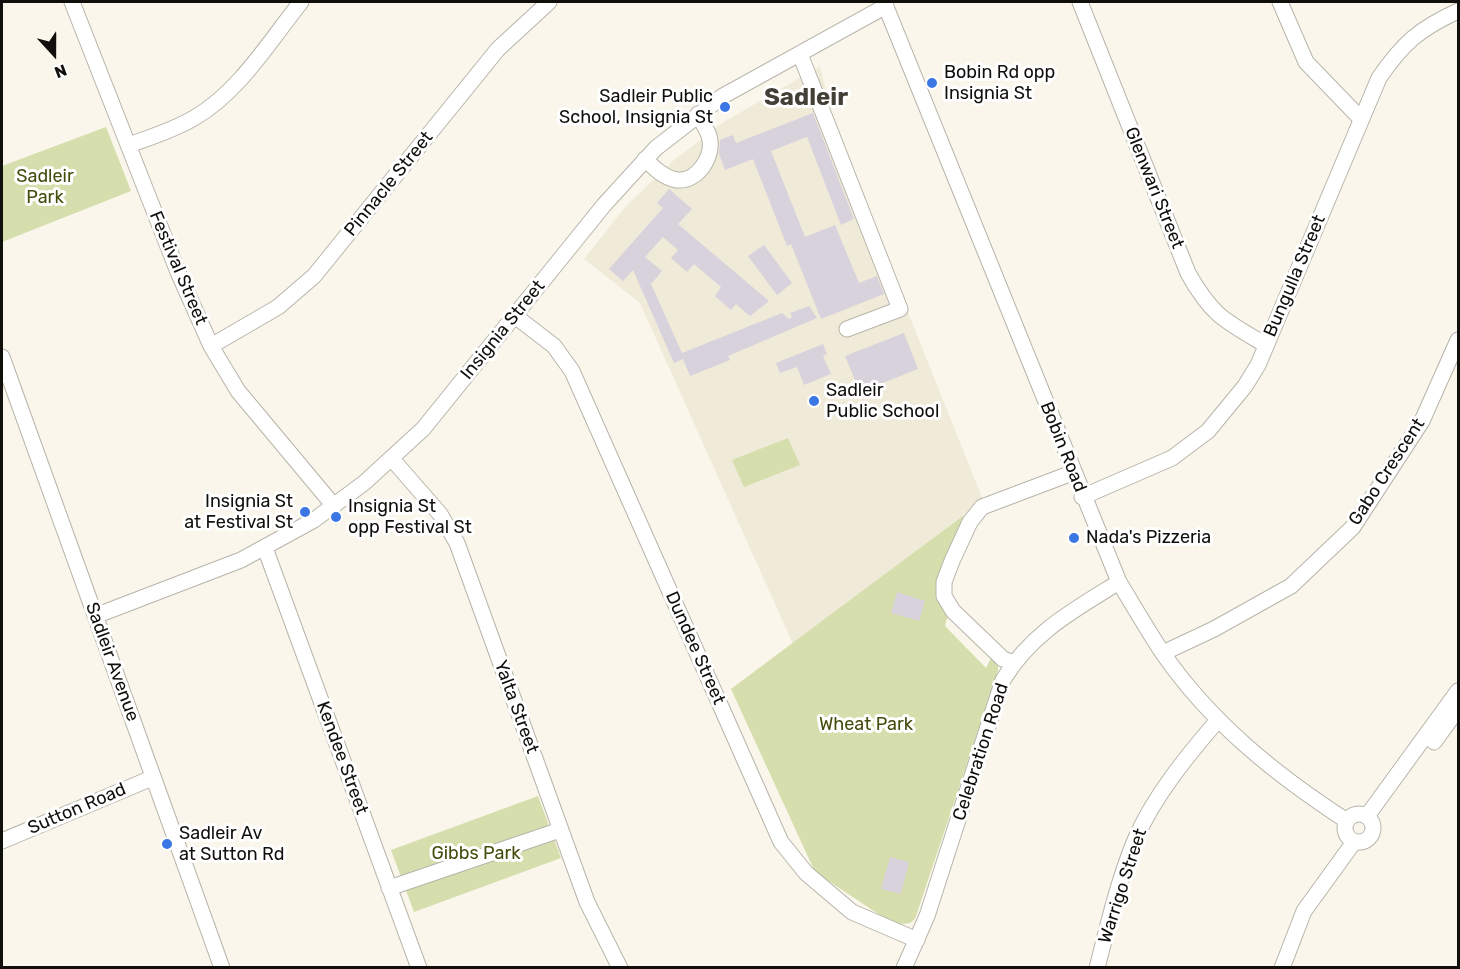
<!DOCTYPE html>
<html>
<head>
<meta charset="utf-8">
<style>
	body { margin:0 }
	#map { position:relative; width:1460px; height:969px; overflow:hidden; background:#faf6eb; font-family:Rubik,sans-serif }
	canvas { display:block }
	.frame { position:absolute; inset:0; border:3px solid #100f0c; pointer-events:none }
	.north { position:absolute; left:24px; top:24px; width:60px; height:60px; -webkit-text-stroke:4px #fff; paint-order:stroke; rotate:159deg; font-size:16px; font-weight:700; line-height:24px; text-align:center; color:#100f0c }
	.north::after { content:''; display:block; margin:auto; width:21px; height:27px; background:#100f0c; clip-path:polygon(50% 0,100% 100%,50% 72%,0 100%) }
</style>
</head>
<body>
<div id="map">
<canvas width="1460" height="969"></canvas>
<div class="frame"></div>
<div class="north">N</div>
</div>
<script>
const ctx = document.querySelector('canvas').getContext('2d');
ctx.lineJoin = 'round';
function paint(path, color) { ctx.fillStyle = color; ctx.fill(path, 'evenodd'); }
function strokePath(path, color, width, dash) { ctx.strokeStyle = color; ctx.lineWidth = width; ctx.lineCap = dash ? 'butt' : 'round'; ctx.setLineDash(dash || []); ctx.stroke(path); }
function label(font, color, halo, rows, align = 'center') {
  ctx.font = font + ' Rubik,sans-serif'; ctx.lineWidth = 6; ctx.setLineDash([]); ctx.textBaseline = 'middle'; ctx.strokeStyle = halo; ctx.fillStyle = color; for (const [text, x, y, turn = 0] of rows) {
    ctx.save(); ctx.translate(x, y); ctx.rotate((+turn || 0) * Math.PI / 180); ctx.textAlign = isNaN(turn) ? turn : align; if (halo) ctx.strokeText(text, 0, 0); ctx.fillText(text, 0, 0); ctx.restore();
  }
}
paint(new Path2D(`
	M820,66l15,64 148,370 -190,144 -153,-341 -56,-44 42,-53 48,-46 50,-38z`), '#f0ead8');
paint(new Path2D(`
	M106,127l25,64 -129,51v-76z
	M788,438l12,27 -56,22 -12,-27z
	M964,515l-26,63 10,36 -3,12 41,42 6,-12 6,9v6l-83,248 -5,4 -15,2 -80,-53 -84,-183z
	M538,796l23,62 -147,54 -23,-62z`), '#d5deac');
paint(new Path2D(`
	M813,113l41,106 -13,6 -34,-88 -36,14 34,86 30,-12 24,58 18,-7 7,18 -63,25 -30,-75 -4,2 -34,-87 -28,11 -6,-16 1,-14 13,-5 3,8z
	M669,189l23,20 -14,15 91,77 -19,15 -14,-12 -5,6 -16,-14 6,-9 -27,-23 -7,8 -16,-14 7,-8 -15,-13 -18,20 17,14 -11,13 31,69 100,-40 7,6 3,-2 -2,-4 19,-7 8,12 -89,38 2,4 -40,16 -7,-17 -9,4 -41,-93 -10,11 -14,-12 54,-61 -6,-5z
	M764,245l28,38 -15,12 -29,-39z
	M904,333l14,36 -58,23 -15,-36z
	M823,344l4,10 -4,2 8,18 -27,11 -7,-18 -17,6 -4,-10z
	M897,592l28,9 -6,20 -28,-8z
	M890,857l19,5 -8,32 -20,-5z`), '#d8d2dd');
const minor = new Path2D(`
	M72,2l106,270 33,74 27,45 96,115
	M884,2l235,580c14,23 28,47 43,70 48,70 114,123 185,169
	M1080,2l108,271c24,43 37,48 78,72
	M1280,2l26,60 54,56
	M800,54l100,255 -53,20
	M129,145c22,-8 45,-15 65,-27 45,-26 75,-76 107,-116
	M645,159c9,9 19,19 32,21 21,2 38,-25 32,-44 -2,-7 -8,-15 -11,-22
	M515,316l39,30 18,25 209,471 25,31 46,39 65,28
	M211,346l67,-39 36,-31 184,-227 51,-47
	M2,357l220,611
	M392,459l48,55 17,29 130,359 33,66
	M1082,497l90,-39 36,-27 37,-45 13,-21 121,-287c24,-35 40,-49 79,-67
	M265,548l154,420
	M95,616l146,-56 73,-40 50,-37 59,-54 181,-224 52,-57 67,-52 163,-90
	M1163,653l51,-24 77,-43 62,-59 69,-106 36,-81
	M1014,663l-11,-4 -50,-48 -9,-15v-14l8,-21 18,-39 12,-15 90,-34
	M1434,742l24,-33
	M1345 828a14 14 0 1 1 28 0a14 14 0 1 1-28 0Z
	M1367,816l91,-125
	M2,841l150,-63
	M389,888l171,-58
	M904,968l23,-52 76,-236c28,-47 71,-70 116,-98
	M1097,968c11,-43 21,-87 38,-128 19,-44 52,-84 83,-120
	M1282,968l22,-57 50,-69`);
strokePath(minor, '#b7b4aa', 17);
strokePath(minor, '#fff', 15);
for (const [x, y, r, color] of [
	[932,83,6,"#3c75e4"],
	[725,107,6,"#3c75e4"],
	[814,401,6,"#3c75e4"],
	[305,512,6,"#3c75e4"],
	[336,517,6,"#3c75e4"],
	[1074,538,6,"#3c75e4"],
	[167,844,6,"#3c75e4"]
]) { const dot = new Path2D(); dot.arc(x, y, r, 0, 2 * Math.PI); ctx.fillStyle = color; ctx.fill(dot); strokePath(dot, '#fff', 2); }
label('18px', '#100f0c', '#fff', [
	["Bobin Rd opp",944,73],
	["Insignia St",944,94],
	["Sadleir Public",713,97,"right"],
	["School, Insignia St",713,118,"right"],
	["Sadleir",826,391],
	["Public School",826,412],
	["Insignia St",293,502,"right"],
	["at Festival St",293,523,"right"],
	["Insignia St",348,507],
	["opp Festival St",348,528],
	["Nada's Pizzeria",1086,538],
	["Sadleir Av",179,834],
	["at Sutton Rd",179,855]
], 'left');
label('18px', '#454c0e', '#fff', [
	["Sadleir",45,177],
	["Park",45,198],
	["Wheat Park",866,725],
	["Gibbs Park",476,854]
]);
label('18px', '#100f0c', '#fff', [
	["Pinnacle Street",389,184,-51],
	["Glenwari Street",1154,188,68],
	["Festival Street",178,268,67],
	["Bungulla Street",1295,276,-67],
	["Insignia Street",503,330,-51],
	["Bobin Road",1063,447,68],
	["Gabo Crescent",1387,472,-57],
	["Dundee Street",695,648,66],
	["Sadleir Avenue",112,662,70],
	["Yalta Street",516,707,70],
	["Celebration Road",981,752,-72],
	["Kendee Street",342,758,70],
	["Sutton Road",77,809,-23],
	["Warrigo Street",1123,886,-72]
]);
label('bold 24px', '#423f36', '#fff', [
	["Sadleir",806,98]
]);
</script>
</body>
</html>
